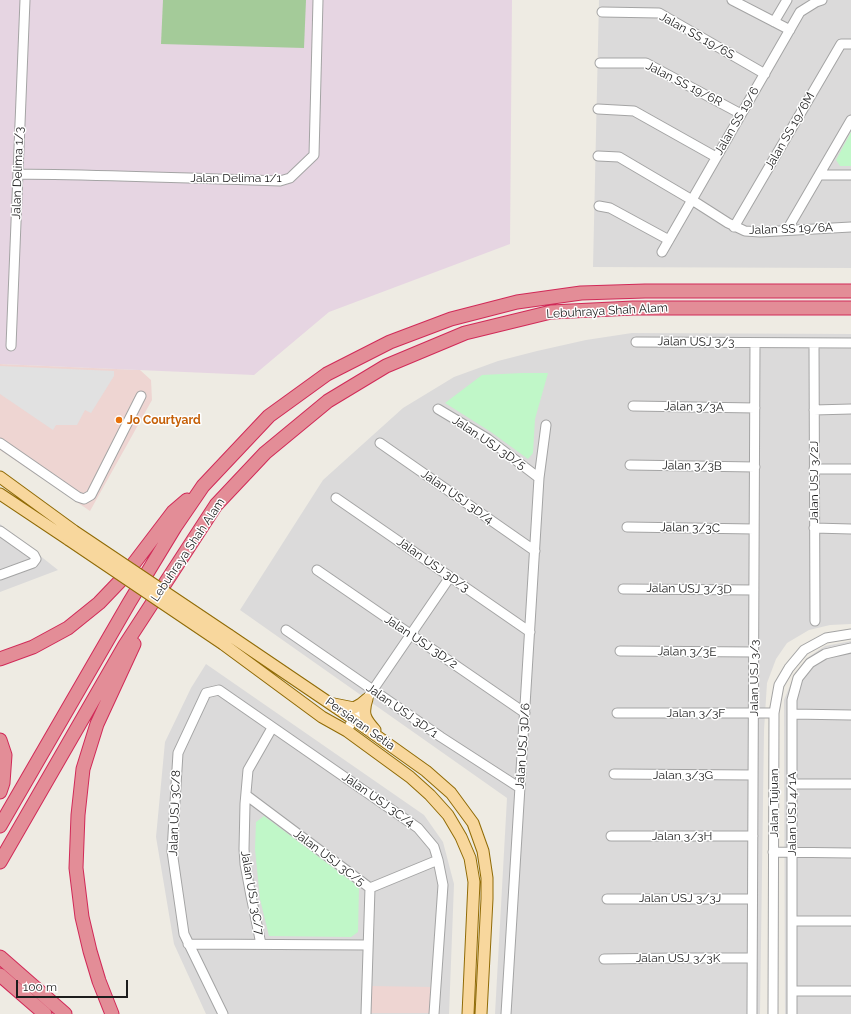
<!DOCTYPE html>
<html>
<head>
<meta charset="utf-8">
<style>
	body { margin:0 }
	#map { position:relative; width:851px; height:1014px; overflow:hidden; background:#eeebe3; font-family:Raleway,sans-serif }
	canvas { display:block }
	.scale { position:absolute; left:16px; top:980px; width:112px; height:18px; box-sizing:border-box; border:2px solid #1d1d1d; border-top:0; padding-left:5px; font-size:12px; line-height:14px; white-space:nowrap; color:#1d1d1d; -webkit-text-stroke:3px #fff; paint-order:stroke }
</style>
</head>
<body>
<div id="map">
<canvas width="851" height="1014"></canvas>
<div class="scale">100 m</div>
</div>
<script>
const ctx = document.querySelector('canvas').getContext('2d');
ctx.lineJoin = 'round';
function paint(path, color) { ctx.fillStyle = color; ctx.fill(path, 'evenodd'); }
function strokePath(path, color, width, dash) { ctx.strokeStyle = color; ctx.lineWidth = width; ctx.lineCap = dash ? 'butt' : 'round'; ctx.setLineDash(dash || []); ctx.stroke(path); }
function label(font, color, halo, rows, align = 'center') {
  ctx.font = font + ' Raleway,sans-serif'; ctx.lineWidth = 3; ctx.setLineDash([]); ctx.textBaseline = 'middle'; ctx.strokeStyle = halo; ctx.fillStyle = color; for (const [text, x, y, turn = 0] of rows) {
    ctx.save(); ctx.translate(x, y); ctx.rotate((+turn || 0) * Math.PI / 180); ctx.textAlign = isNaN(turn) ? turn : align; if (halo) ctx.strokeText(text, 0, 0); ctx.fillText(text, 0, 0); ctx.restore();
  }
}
paint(new Path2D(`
	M599,0h252v268l-258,-1z
	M632,333l219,1v290l-21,1 -21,5 -22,13 -11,16 -9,24 -3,47 -4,284h-265l12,-216 -267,-188 83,-130 80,-72 51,-31 44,-16 39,-10 49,-11z
	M0,524l58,46 -58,22z
	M851,641v373h-66l-1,-314 10,-24 13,-18 18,-12z
	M206,664l218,151 19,27 11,42 -5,130h-243l-32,-70 -18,-107 9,-95 26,-54z`), '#dbdada');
paint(new Path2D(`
	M0,364l140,6 11,10 1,20 -62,111 -90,-61z
	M369,986l63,1 -1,26h-62z`), '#eed5d2');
paint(new Path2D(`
	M0,0h512l-2,244 -181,68 -75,63 -254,-11z`), '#e6d5e2');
paint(new Path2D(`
	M163,0h143l-2,48 -143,-4z`), '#a4cb99');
paint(new Path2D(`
	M851,132v34h-11l-4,-6z
	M522,373h26l-13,46 -2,34 -5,6 -37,-27 -46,-29 37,-28z
	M264,816l95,71 -1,45 -7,5 -82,-1 -9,-37 -5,-50 1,-27z`), '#c0f7c8');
paint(new Path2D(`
	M0,366l114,5v5l-23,37 -6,-3 -8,15h-21l-3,5 -53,-36z`), '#e1e1e1');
const minor = new Path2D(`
	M732,0l58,30
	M602,12l57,1 106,61
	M774,22l13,-22
	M600,63h46l95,51
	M598,109l36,2 82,46
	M598,156l21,1 73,43 36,23 17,8 15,1 91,-5
	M18,174c87,1 175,4 262,7l10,-3 24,-23 4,-155
	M819,175h32
	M599,206l11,2 59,32
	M734,227l107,-183h10
	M787,230l64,-110
	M662,252l138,-240 16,-10 6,-2
	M636,342l215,1
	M814,343l1,278
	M11,346l14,-346
	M633,406l122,2
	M438,409l50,30 51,39
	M814,410l37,-1
	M0,443l78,54 6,2 7,-4 50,-99
	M380,443l155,108
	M630,465l125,2
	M814,469h37
	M336,498l194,134
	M627,527l127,2
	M814,528l37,1
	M0,531l34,24 2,4 -3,4 -33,12
	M317,570l208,143
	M623,589l131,1
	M286,630l155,107 79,51
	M620,651l134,1
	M617,713h157
	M792,714l59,1
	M347,731l6,-12 97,-142
	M614,774l139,1
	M792,784h59
	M246,795l124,93 -4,126
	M611,836h142
	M773,852l78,1
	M370,888l68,-28
	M607,899h145
	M792,921h59
	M188,944l180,1
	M261,944l-10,-48 -6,-32 -1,-15 1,-45 3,-34 24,-42
	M604,959l73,-1h75
	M792,991h59
	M223,1014l-39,-80 -12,-83 6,-98 28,-60 13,-3 199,138 16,19 4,13 5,25 -9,129
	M506,1014l33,-536 7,-53
	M752,1014l3,-671
	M773,1014l1,-301 5,-28 10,-17 15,-18 22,-12 25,-4
	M792,1014v-314l6,-22 12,-15 15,-9 26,-6`);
const major = new Path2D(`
	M0,477l74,54
	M0,494l69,46
	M229,635l124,84 73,52 25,22 22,30 10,28 4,27v21l-6,115
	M223,644l99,73 25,14 63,46 20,18 18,20 13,22 9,21 4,24 -6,132
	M367,699c-5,15 -2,20 8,31
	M334,704l20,4 7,-4 6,-5`);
const highway = new Path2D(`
	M0,659l33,-12 35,-19 31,-25 23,-24 51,-67 14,-12
	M0,740l5,15 -2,28 -3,9
	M0,826l129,-223 46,-76 28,-41 66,-70 58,-42 63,-32 61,-23 66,-17 64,-9 64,-2h206
	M0,862l125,-217 91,-140 49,-52 63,-52 58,-35 79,-33 86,-21 82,-4h218
	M0,957l65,57
	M0,975l45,39
	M112,1014l-13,-33 -9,-30 -8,-34 -6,-49 2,-53 5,-46 14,-45 37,-80`);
strokePath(minor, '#a4a4a4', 11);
strokePath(major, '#906b06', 13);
strokePath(highway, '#d12a58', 15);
strokePath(minor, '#fff', 9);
strokePath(major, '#f8d79d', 11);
strokePath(highway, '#e38d97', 13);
const majorBridge = new Path2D(`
	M74,531l155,104
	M69,540l154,104`);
strokePath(majorBridge, '#906b06', 13, []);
strokePath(majorBridge, '#f8d79d', 11);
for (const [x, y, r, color] of [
	[119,420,4,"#e8710a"]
]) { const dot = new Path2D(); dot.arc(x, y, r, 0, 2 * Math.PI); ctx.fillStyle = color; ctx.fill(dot); strokePath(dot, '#fff', 1.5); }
label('12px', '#1d1d1d', '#fff', [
	["Jalan SS 19/6S",697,36,29],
	["Jalan SS 19/6R",684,84,27],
	["Jalan SS 19/6",737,121,-60],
	["Jalan SS 19/6M",790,131,-60],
	["Jalan Delima 1/3",18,173,-88],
	["Jalan Delima 1/1",236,178],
	["Jalan SS 19/6A",791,229,-2],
	["Lebuhraya Shah Alam",607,311,-3],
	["Jalan USJ 3/3",696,342,1],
	["Jalan 3/3A",694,407,1],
	["Jalan USJ 3D/5",489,443,34],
	["Jalan 3/3B",692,466,1],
	["Jalan USJ 3/2J",814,482,-90],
	["Jalan USJ 3D/4",457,497,35],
	["Jalan 3/3C",690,528,1],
	["Lebuhraya Shah Alam",188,550,-56],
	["Jalan USJ 3D/3",433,565,35],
	["Jalan USJ 3/3D",689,589,1],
	["Jalan USJ 3D/2",421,642,34],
	["Jalan 3/3E",687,652,1],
	["Jalan USJ 3/3",754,678,-90],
	["Jalan USJ 3D/1",402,711,35],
	["Jalan 3/3F",696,713],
	["Persiaran Setia",360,724,35],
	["Jalan USJ 3D/6",523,746,-86],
	["Jalan 3/3G",683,775],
	["Jalan USJ 3C/4",378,800,35],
	["Jalan Tujuan",774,803,-90],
	["Jalan USJ 3C/8",175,813,-88],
	["Jalan USJ 4/1A",792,814,-90],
	["Jalan 3/3H",682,836],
	["Jalan USJ 3C/5",329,858,37],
	["Jalan USJ 3C/7",252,893,80],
	["Jalan USJ 3/3J",680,898],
	["Jalan USJ 3/3K",678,958]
]);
label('bold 12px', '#c56008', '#fff', [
	["Jo Courtyard",127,420]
], 'left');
</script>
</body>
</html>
